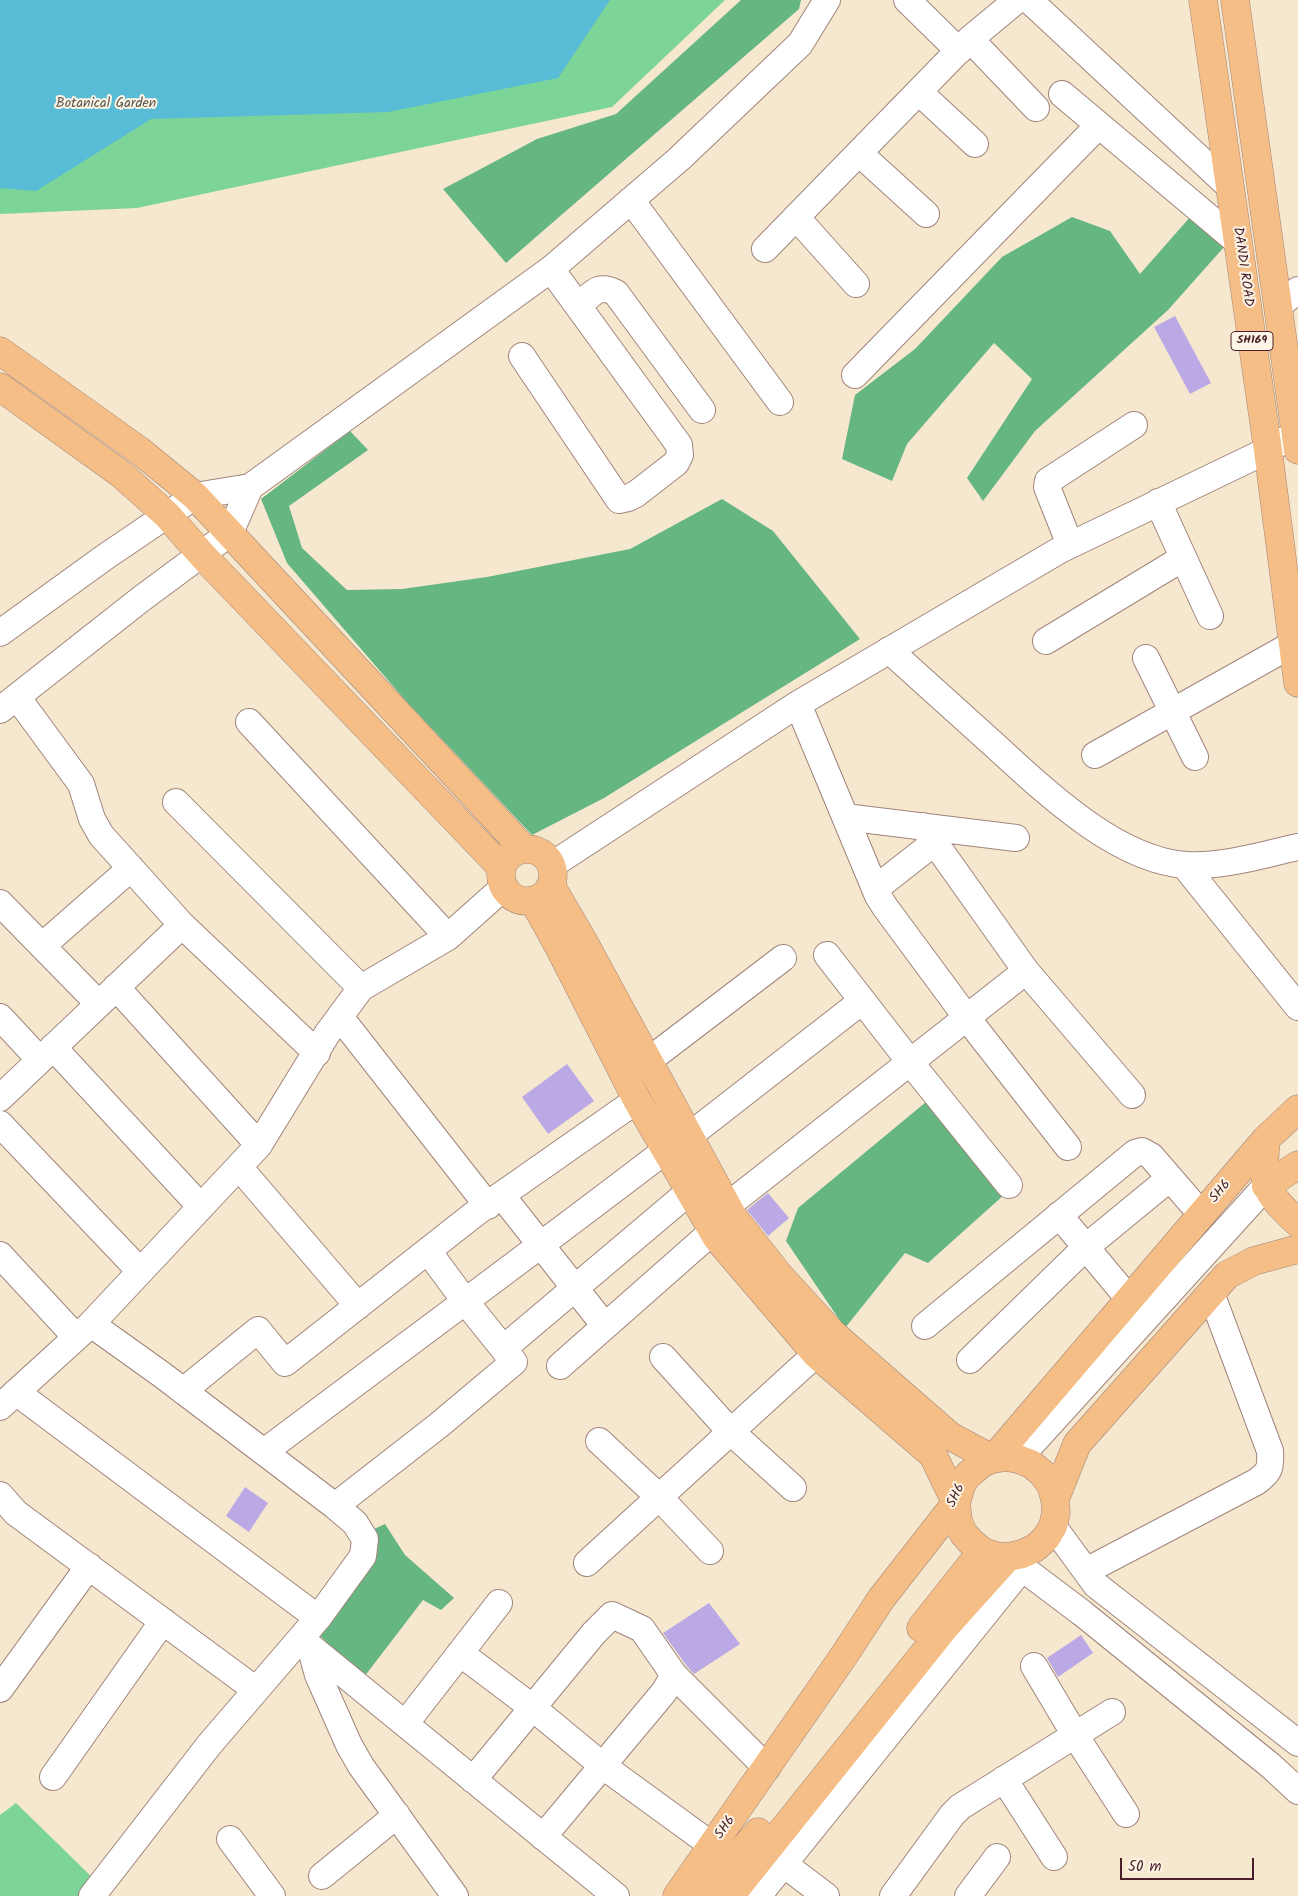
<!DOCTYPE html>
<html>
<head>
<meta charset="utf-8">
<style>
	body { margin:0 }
	#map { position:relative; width:1298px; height:1896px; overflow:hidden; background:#f6e8ce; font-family:Kalam,sans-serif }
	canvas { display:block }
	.scale { position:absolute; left:1120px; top:1858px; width:134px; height:22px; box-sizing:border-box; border:2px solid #4a1f2b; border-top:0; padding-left:6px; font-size:15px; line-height:18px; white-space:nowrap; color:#4a1f2b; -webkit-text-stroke:4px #fcf5e5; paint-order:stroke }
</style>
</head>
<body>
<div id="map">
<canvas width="1298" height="1896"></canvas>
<div class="scale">50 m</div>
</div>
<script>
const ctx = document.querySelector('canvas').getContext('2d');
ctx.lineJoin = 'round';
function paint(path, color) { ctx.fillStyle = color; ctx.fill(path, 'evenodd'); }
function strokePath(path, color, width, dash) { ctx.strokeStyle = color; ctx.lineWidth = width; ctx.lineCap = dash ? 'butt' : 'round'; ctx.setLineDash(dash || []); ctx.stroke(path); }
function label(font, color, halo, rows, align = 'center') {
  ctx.font = font + ' Kalam,sans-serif'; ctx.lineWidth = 4; ctx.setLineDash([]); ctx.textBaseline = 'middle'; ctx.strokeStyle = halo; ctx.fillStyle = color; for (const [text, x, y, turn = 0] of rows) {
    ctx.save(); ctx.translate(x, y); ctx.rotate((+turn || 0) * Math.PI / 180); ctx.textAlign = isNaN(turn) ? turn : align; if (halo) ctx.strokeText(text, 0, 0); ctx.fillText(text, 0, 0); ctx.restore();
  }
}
paint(new Path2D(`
	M0,0h725l-113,107 -475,101 -137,6z
	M16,1803l80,78 -12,15h-84v-81z`), '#7cd499');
paint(new Path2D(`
	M741,0h60l-2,9 -293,254 -63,-74 94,-50 79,-25z
	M1191,216l34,30 -57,64 -133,121 -52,70 -16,-23 65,-99 -38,-36 -87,101 -15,37 -50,-22 13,-64 60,-46 87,-92 70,-40 38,14 30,43z
	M350,431l18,19 -79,56 13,42 45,42 55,-1 85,-12 143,-28 92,-50 51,32 87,108 -256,159 -72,37 -127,-135 -118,-137 -26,-64z
	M926,1102l79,92 -77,69 -23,-10 -60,75 -59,-87 12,-33z
	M385,1524l20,31 49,43 -13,12 -18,-10 -59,77 -45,-42 53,-105z`), '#65b681');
paint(new Path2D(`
	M0,0h610l-52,78 -170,34 -237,7 -115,72 -36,-3z`), '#58bcd6');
paint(new Path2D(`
	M1175,316l36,67 -21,11 -36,-67z
	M567,1064l27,37 -46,33 -26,-37z
	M768,1193l21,25 -21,18 -21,-26z
	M245,1487l23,16 -19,29 -23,-16z
	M709,1603l31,41 -46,30 -8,-9 -23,-32z
	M1081,1635l12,18 -35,24 -11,-19z`), '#bba9e6');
const minor = new Path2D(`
	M907,0l52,51
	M1029,0l201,187
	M970,39l66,69
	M919,92l56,52
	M1062,94l176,148
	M859,153l67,61
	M631,200l149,202
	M796,217l60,67
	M765,249l205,-210 47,-39
	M578,306c15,-12 19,-23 38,-13l86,117
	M1278,306l20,-16
	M522,356l97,144 9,-2 8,-4 40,-31 4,-8 -1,-10 -128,-176
	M855,375l244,-250
	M1158,502l52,114
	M1070,545l-23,-58 1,-6 86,-56
	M0,633l105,-76 90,-61 55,-9 301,-218 128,-110 121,-115 27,-44
	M1046,641l137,-83
	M889,650c34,31 68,61 102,92 51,46 123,118 195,123 38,2 75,-10 112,-18
	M1146,658l49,99
	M17,697l64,87 11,35 9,16 81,90 135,128
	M798,704l80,192 7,11 82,111 101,129
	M0,710l141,-111 89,-66 20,-46
	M249,722l199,215
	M1095,755l198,-111
	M176,802l185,186
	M845,817l171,21
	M923,826l103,145 106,124
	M552,865l246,-161 262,-154 208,-100 28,-17
	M1184,865l114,142
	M875,889l60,-47
	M0,903l99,101
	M42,946l89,-78
	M827,955l83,107 99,123
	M116,987l143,158
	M0,1017l40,43
	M340,1017l148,189
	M53,1047l148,160
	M648,1061l135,-103
	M0,1098l182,-173
	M0,1124l140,147
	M689,1136l173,-135
	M239,1167l119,139
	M502,1196l103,130
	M727,1206l299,-235
	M1059,1215l70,84
	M0,1255l76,82
	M91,1324l70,50 174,132 20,17 10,16 -2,17 -45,62 -109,127 -117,151
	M925,1326l210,-173 7,-2 9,5 51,59
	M504,1348l186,-157
	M663,1357l67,74 63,57
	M970,1360l116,-113 84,-69
	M560,1366l153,-135
	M183,1391l75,-61 27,33 192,-151 160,-112
	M16,1392l302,226
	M0,1407l91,-83 168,-179 68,-111 34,-46 87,-51 56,-50
	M599,1441l60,56 51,54
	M264,1452c134,-101 269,-200 402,-302
	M1018,1459l248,-273
	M0,1495l16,18 240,177
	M335,1506l104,-81 75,-63 -49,-61 -37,-50
	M1053,1526l43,59 202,158
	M1009,1558l73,55 189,153 27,25
	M587,1563l229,-209
	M1086,1571l170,-89c14,-10 15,-14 14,-31l-59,-158
	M310,1646l8,29 31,70 12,21 94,130
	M312,1648l304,248
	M460,1653l73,55 70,58 110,80
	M1034,1666l41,69 51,79
	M0,1689l89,-123
	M405,1724l94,-121
	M53,1777l110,-156
	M1004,1779l50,78
	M473,1780l121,-147 18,-18 30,14 32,46 93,93
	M543,1837l121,-145 10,-17
	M230,1839l42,57
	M769,1853l57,43
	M322,1876l75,-61
	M758,1896l264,-328
	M893,1896l59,-81 8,-8 152,-95
	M968,1896l29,-39`);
const major = new Path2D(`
	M1203,0l65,450 30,233
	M1235,0l63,450
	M0,351l140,100 55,45 329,353
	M0,387l121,87 46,41 35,40 300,313
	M501 875a26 26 0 1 1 52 0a26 26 0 1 1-52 0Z
	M551,886l31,53 151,278 45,57 54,59 118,103 43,23 13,-2 12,2 13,5 11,9 9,12 4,14
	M533,900l26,47 78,153 80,138 99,116 117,101 23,48 2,18 5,12 8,9 11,9 13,5 13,1
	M1266,1139c-4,47 -3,51 32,84
	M1266,1186l32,-21
	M921,1628l61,-77
	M677,1896l166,-239 38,-58 75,-96 6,-20 6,-8 16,-13 9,-3 273,-320 32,-30
	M704,1896l54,-64
	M730,1896l215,-269 63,-70 14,-3 13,-6 11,-10 7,-12 3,-13 -1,-14 22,-55 150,-169 27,-14 44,-12`);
strokePath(minor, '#a0847c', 28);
strokePath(major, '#a0847c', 29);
strokePath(minor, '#fff', 26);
strokePath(major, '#f5be86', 28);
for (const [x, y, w] of [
	[1252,341,42]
]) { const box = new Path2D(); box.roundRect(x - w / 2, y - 9.5, w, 19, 4); ctx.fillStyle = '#fcf5e5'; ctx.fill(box); strokePath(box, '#4a1f2b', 1); }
label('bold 12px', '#4a1f2b', null, [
	["SH169",1252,341]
]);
label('14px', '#59554c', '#fcf5e5', [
	["Botanical Garden",106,105]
]);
label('14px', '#4a1f2b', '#fcf5e5', [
	["DANDI ROAD",1242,267,82],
	["SH6",1221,1192,-50],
	["SH6",957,1496,-64],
	["SH6",726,1828,-55]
]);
</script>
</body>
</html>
